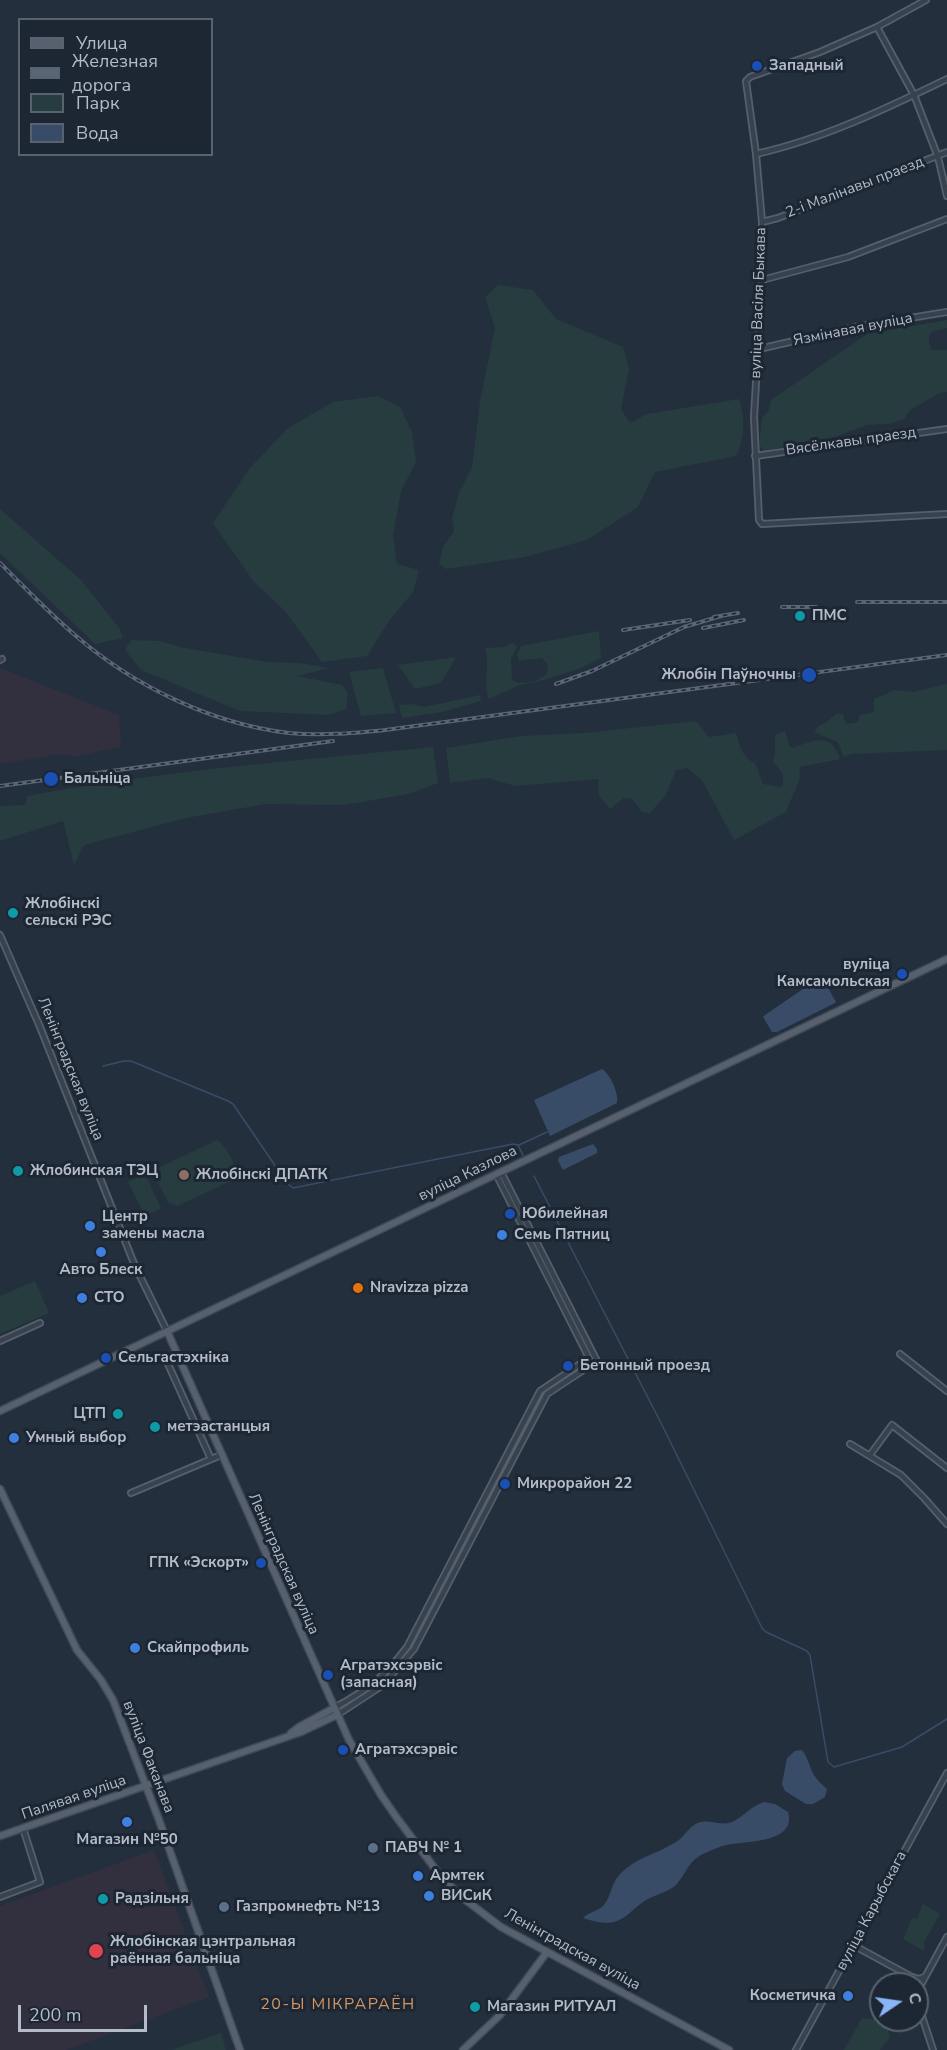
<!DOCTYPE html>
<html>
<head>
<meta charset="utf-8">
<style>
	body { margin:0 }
	#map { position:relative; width:947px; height:2050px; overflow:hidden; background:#242f3e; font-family:"Nunito Sans",sans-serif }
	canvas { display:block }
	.legend { position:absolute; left:18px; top:18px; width:195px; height:138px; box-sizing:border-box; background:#1d2633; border:2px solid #59626f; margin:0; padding:8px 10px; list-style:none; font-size:18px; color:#b4bcc9 }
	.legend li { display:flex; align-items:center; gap:12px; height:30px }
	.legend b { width:30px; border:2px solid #59626f }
	.north { position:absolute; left:869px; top:1972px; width:60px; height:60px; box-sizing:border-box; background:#1d2633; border:2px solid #59626f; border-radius:50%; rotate:77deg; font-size:16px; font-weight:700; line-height:24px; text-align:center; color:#b4bcc9 }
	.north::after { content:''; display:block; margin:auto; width:21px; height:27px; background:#8ab4f8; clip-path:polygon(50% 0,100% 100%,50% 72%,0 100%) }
	.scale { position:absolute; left:18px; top:2005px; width:129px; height:27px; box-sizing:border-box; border:3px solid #b4bcc9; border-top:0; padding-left:8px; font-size:18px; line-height:21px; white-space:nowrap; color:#b4bcc9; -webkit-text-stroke:4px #1d2633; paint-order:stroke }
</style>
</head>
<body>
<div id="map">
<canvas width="947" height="2050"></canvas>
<ul class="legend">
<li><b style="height:8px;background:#56606e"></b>Улица</li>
<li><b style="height:8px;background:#5a6575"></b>Железная дорога</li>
<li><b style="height:16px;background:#263c3f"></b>Парк</li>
<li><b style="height:16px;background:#394c67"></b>Вода</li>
</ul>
<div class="north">С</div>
<div class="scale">200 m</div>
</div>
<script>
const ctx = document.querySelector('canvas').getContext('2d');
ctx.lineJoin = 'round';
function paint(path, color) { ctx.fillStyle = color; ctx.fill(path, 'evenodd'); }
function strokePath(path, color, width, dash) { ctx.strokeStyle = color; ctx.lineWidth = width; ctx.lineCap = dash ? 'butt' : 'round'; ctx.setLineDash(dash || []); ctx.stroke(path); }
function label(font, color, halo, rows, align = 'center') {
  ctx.font = font + ' "Nunito Sans",sans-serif'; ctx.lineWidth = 6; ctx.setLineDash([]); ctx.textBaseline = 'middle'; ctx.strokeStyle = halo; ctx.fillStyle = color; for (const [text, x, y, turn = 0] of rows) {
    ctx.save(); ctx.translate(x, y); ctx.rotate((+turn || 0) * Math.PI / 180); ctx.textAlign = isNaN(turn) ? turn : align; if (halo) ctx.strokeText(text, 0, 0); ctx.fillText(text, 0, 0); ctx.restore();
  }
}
paint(new Path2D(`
	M0,668l119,47 2,32 -49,10v-3l-11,2v-2l-61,10z
	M154,1850l55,147 -143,53h-66v-144z`), '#32303f');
paint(new Path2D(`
	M498,285l35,5 23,29 67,28 6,22 -8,40 9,14 17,-9 92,-15c6,17 6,41 -3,57l-81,16 -17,35 -51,33 -62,17 -79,12 -7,-6 4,-16 11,-16 -2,-13 7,-25 13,-26 8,-66 15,-73 -10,-31z
	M947,320v8l-13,3 -5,4v8l3,7h15v42l-7,1 -30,17 -6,9 -14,5 -23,1 -33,12 -70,14 -5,-6 3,-27 7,-8 2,-10 96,-66z
	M378,396l22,11 12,25 4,30 -15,29 -8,45 4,28 22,6 -6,22 -24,29 -22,35 -45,6 -37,-51 -32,-30 -40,-58 36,-54 39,-41 45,-26z
	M0,509l81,71 39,49 3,9 -28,6 -95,-91z
	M599,631l2,27 -22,11 -35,11 -24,5 -31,14c-6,-14 1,-33 -4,-51l20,-1 8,-4 4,4 -6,12 1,21c11,6 28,2 36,-8l-1,-8 -5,-6 -23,3 -2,-7 4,-8z
	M131,640l29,1 20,6 87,15 32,1 30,5 -31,8 44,9 6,8 -2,16 -17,6 -89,-4 -99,-41 -16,-20z
	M456,657l-15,26 -26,6 -17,-24z
	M383,668l13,45 -35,3 -12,-44z
	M947,684v66l-96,4 -7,3 -6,-15 -24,-10 4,-6 7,-3 13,-10 5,1 3,10 12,-2 2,-7 14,-3v-13l21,-9 17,2z
	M480,695l1,6 -39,11 -40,6 -3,-13 14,-1 11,3z
	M696,721l13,16 27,-4c4,12 6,25 19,30l8,21 17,3 3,-3v-10l-10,-12 2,-10v-17l10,-4 4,14 3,3c22,-7 38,-17 48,11l-41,8 1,11 -14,34 -52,28 -32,-60 -15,-12 -11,2 -11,26 -15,17 -8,-1 -10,-13 -8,-1 -14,11 -11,-13 -1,-17 -83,7 -27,-8 -38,5 -4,-35 75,-12 63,-3z
	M433,747l5,36 -30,11 -64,11 -78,-1 -80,14 -102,27 -10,20 -11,-44 -63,20v-35l25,-1 3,-9c134,-26 270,-35 405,-49z
	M217,1140c10,6 23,29 16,40l-56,26 -9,-4 -12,-23 2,-11z
	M145,1174l16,34 -16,8 -17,-34z
	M35,1281l14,32 -49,21v-38z
	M923,1904l17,10 -16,28v9l-21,-12 9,-21 5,1z
	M862,2018l23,2 5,17 -10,13h-36z
	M221,2033l5,17h-55z`), '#263c3f');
paint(new Path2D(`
	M819,978l4,1 13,23 -1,1 -58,29h-5l-9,-15 2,-2z
	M602,1069c8,5 17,24 15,34l-67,33 -16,-36z
	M593,1144l4,5v4l-34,17 -5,-9 1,-4z
	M802,1750c5,7 6,11 9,19 3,8 9,14 16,20l-2,8 -12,7h-7l-21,-13 -3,-7 5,-26 8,-7z
	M764,1802l11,2 13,8c9,30 -39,29 -55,32 -11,1 -21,6 -30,10 -16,8 -16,19 -27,31 -8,7 -19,9 -28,14 -6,3 -10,7 -15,11 -17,16 -28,15 -50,8 6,-6 13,-6 20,-12 7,-7 8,-20 14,-28 15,-21 44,-24 63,-39 7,-6 11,-15 21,-17 9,-2 19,3 28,1 12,-3 21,-17 35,-21z`), '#394c67');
strokePath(new Path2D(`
	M103,1066l21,-5h7l97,40 5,3 54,79 6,5 220,-44 5,1 5,10
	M519,1145l28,-13
	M534,1176l127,247 101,205 4,4 41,19 3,4 18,107 6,5 68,-20 45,-28`), '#394c67', 1.5);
const minor = new Path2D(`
	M926,0l-49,27 -57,25 -70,25 -4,4 10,73 6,68v58l-8,137 5,103 3,4 185,-10
	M877,27l37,68 24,62 9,39
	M756,154c67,-15 129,-45 191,-75
	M762,222l16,-4 169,-66
	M762,280l86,-23 99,-38
	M759,349l96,-22 92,-15
	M755,456l192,-27
	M0,660l2,-1
	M0,935l40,92 95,239 32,65
	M0,1341l40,-18
	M900,1354l47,37
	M168,1364l43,95
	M850,1444l51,31 23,23 23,26
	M870,1455l22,-30 55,43
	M131,1493l90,-38
	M334,1708c33,-18 50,-30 73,-61l133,-256 49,-33 -93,-184
	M337,1715l46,-30 31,-36 133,-255 50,-33 -96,-189
	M0,1897l40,-15 -17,-54
	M853,1945l57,31 8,3 7,-2
	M917,1992l30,-55
	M917,2001l16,49
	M796,2050l151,-277`);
const major = new Path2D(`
	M167,1331l182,409 32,55 16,23 39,52 23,25 42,32 228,123
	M0,1411l947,-452
	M0,1489l77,161 24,30 12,20 46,120 81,230
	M291,1733l8,-6 35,-19
	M0,1836l301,-104 36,-17
	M463,2050l37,-35 47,-63`);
strokePath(minor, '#565f6c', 8);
strokePath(major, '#414a57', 9);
strokePath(minor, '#38414e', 4.5);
strokePath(major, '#56606e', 6);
const rail = new Path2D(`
	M0,563c25,25 49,50 76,73 58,50 136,88 213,97 33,3 64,0 96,-3l562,-75
	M857,602h90
	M782,607h34
	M714,617l24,-4
	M703,628l41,-8
	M623,630l67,-10
	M556,684l36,-13 92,-44 37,-11
	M0,786l333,-45`);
strokePath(rail, '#5a6575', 4);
strokePath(rail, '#1d2633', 1.5, [4.5]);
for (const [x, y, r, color] of [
	[757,66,6,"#1a4fb4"],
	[800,616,6,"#0f9aa8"],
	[809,675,8,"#1a4fb4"],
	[51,779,8,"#1a4fb4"],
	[13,913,6,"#0f9aa8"],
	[902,974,6,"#1a4fb4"],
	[18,1171,6,"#0f9aa8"],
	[184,1175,6,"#8d6e63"],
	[510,1214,6,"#1a4fb4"],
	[90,1226,6,"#3f7fe0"],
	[502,1235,6,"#3f7fe0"],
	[101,1252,6,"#3f7fe0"],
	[358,1288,6,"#e8710a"],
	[82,1298,6,"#3f7fe0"],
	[106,1358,6,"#1a4fb4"],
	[568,1366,6,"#1a4fb4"],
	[118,1414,6,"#0f9aa8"],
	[155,1427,6,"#0f9aa8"],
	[14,1438,6,"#3f7fe0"],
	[505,1484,6,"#1a4fb4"],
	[261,1563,6,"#1a4fb4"],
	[135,1648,6,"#3f7fe0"],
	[328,1675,6,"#1a4fb4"],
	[343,1750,6,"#1a4fb4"],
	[127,1822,6,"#3f7fe0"],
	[373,1848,6,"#5c6f8a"],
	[418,1876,6,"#3f7fe0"],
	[429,1896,6,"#3f7fe0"],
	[103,1899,6,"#0f9aa8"],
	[224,1907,6,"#5c6f8a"],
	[96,1951,8,"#e0444e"],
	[848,1996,6,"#3f7fe0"],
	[475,2007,6,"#0f9aa8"]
]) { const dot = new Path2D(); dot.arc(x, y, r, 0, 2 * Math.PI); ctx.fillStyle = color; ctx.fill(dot); strokePath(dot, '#1d2633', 2); }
label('bold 15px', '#b4bcc9', '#1d2633', [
	["Западный",769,66],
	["ПМС",812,616],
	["Жлобін Паўночны",796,675,"right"],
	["Бальніца",64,779],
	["Жлобінскі",25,904],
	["сельскі РЭС",25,921],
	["вуліца",890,965,"right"],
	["Камсамольская",890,982,"right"],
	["Жлобинская ТЭЦ",30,1171],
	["Жлобінскі ДПАТК",196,1175],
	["Юбилейная",522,1214],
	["Центр",102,1217],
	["замены масла",102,1234],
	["Семь Пятниц",514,1235],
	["Авто Блеск",101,1270,"center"],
	["Nravizza pizza",370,1288],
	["СТО",94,1298],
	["Сельгастэхніка",118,1358],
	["Бетонный проезд",580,1366],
	["ЦТП",106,1414,"right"],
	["метэастанцыя",167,1427],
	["Умный выбор",26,1438],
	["Микрорайон 22",517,1484],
	["ГПК «Эскорт»",249,1563,"right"],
	["Скайпрофиль",147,1648],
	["Агратэхсэрвіс",340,1666],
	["(запасная)",340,1683],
	["Агратэхсэрвіс",355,1750],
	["Магазин №50",127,1840,"center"],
	["ПАВЧ № 1",385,1848],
	["Армтек",430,1876],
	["ВИСиК",441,1896],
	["Радзільня",115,1899],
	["Газпромнефть №13",236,1907],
	["Жлобінская цэнтральная",110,1942],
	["раённая бальніца",110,1959],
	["Косметичка",836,1996,"right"],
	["Магазин РИТУАЛ",487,2007]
], 'left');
label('15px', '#b4bcc9', '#1d2633', [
	["2-і Малінавы праезд",855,188,-21],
	["вуліца Васіля Быкава",759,303,-88],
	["Язмінавая вуліца",853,330,-11],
	["Вясёлкавы праезд",851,442,-8],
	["Ленінградская вуліца",70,1069,68],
	["вуліца Казлова",468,1174,-26],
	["Ленінградская вуліца",283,1564,66],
	["вуліца Факанава",148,1757,69],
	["Палявая вуліца",74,1798,-19],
	["вуліца Карыбскага",872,1911,-62],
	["Ленінградская вуліца",572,1950,29]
]);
ctx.letterSpacing = '1.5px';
label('16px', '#d59563', '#1d2633', [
	["20-Ы МІКРАРАЁН",338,2005]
]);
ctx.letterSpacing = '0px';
</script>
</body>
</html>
